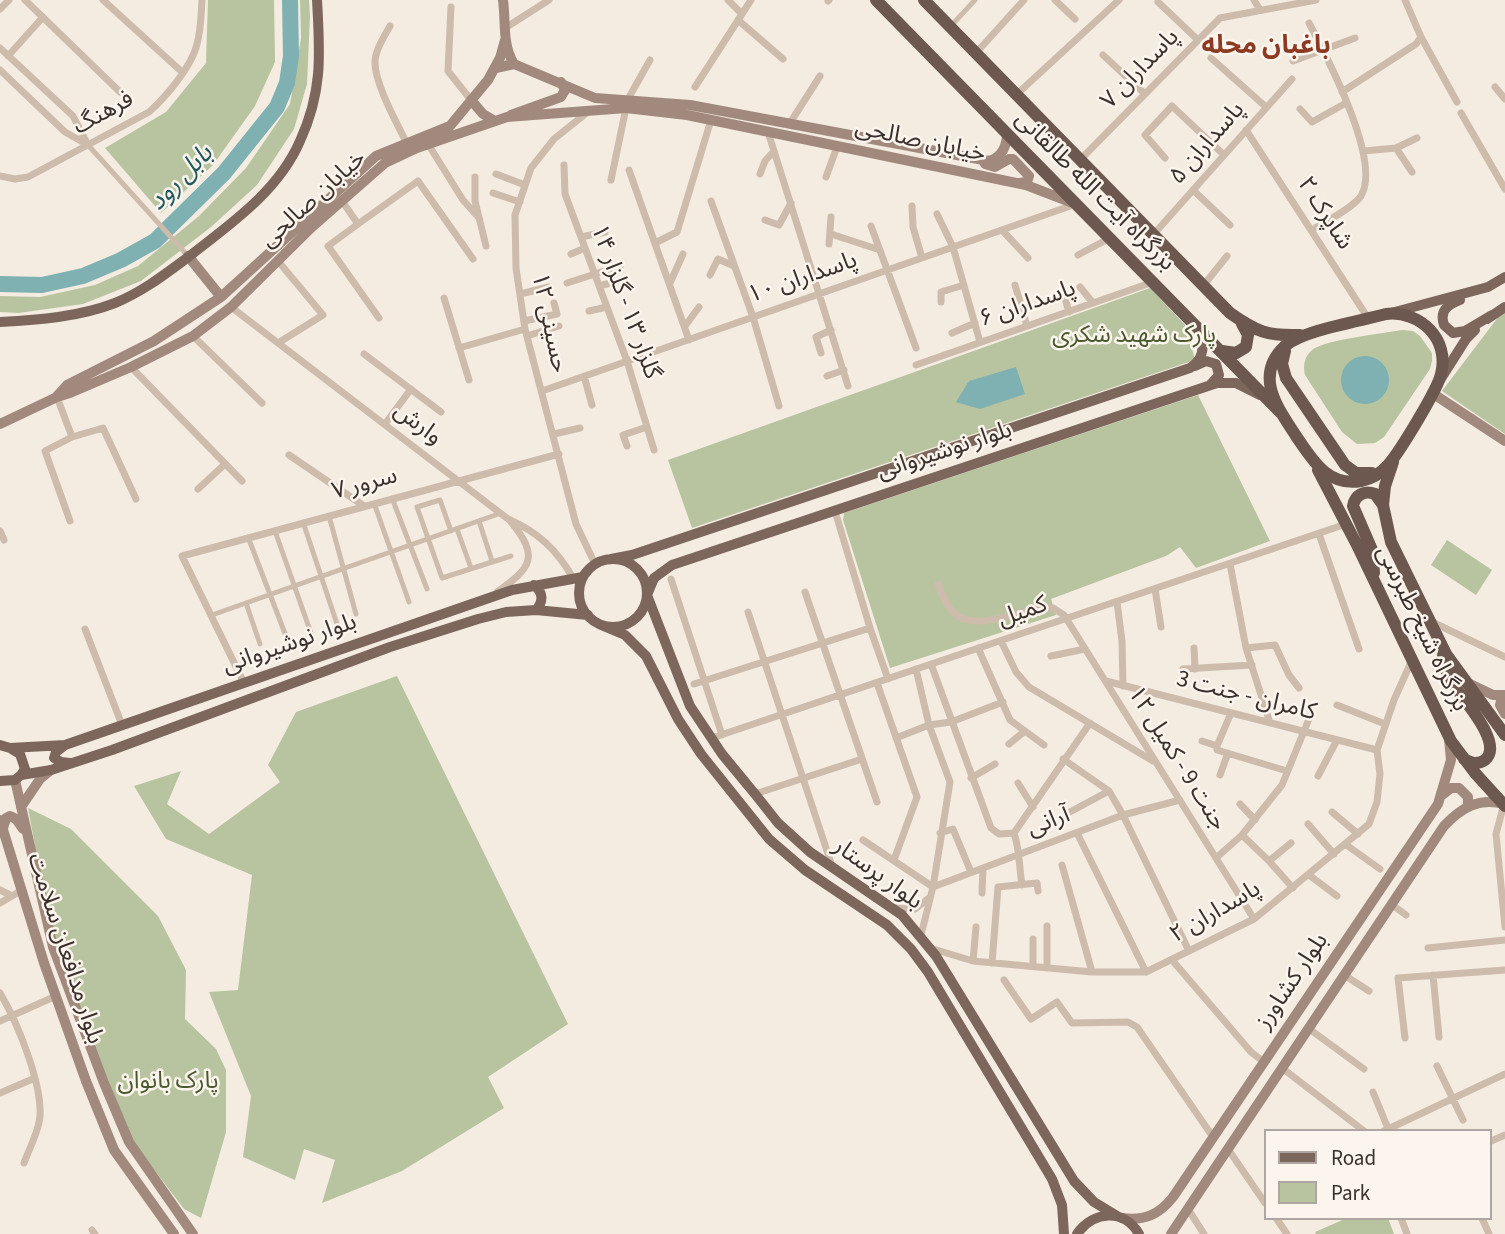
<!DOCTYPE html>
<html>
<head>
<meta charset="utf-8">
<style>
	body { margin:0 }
	#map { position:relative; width:1505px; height:1234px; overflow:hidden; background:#f4ebe1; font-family:"Source Sans 3",sans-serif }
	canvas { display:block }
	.legend { position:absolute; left:1264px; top:1129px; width:228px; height:91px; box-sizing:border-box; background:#fbf5ee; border:2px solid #aea6a0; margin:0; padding:9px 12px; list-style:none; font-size:21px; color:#3b302b }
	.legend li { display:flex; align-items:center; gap:14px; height:35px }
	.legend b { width:35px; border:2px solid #aea6a0 }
</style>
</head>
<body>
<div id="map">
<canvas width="1505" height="1234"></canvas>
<ul class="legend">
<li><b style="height:9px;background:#7d675c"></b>Road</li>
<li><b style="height:19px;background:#b8c4a0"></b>Park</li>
</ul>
</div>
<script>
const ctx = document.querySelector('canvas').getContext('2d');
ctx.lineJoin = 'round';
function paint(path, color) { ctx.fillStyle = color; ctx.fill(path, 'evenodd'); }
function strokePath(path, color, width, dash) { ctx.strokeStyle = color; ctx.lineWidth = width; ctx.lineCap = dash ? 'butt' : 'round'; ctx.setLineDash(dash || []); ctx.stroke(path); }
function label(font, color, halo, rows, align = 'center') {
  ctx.font = font + ' "Source Sans 3","Noto Sans Arabic",sans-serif'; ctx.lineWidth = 5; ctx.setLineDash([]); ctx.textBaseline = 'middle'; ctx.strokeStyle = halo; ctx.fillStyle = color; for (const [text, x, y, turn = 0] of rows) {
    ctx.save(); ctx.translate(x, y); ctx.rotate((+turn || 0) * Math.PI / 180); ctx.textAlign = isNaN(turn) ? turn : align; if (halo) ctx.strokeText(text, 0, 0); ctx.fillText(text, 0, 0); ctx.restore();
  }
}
paint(new Path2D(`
	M208,0h66l1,62 -20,44 -42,59 -52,48 -56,-65 61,-36 40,-49z
	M300,0h9l1,16 -3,68 -13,45 -37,56 -46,42 -70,54 -58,23 -65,9 -18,-1v-16l40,1 55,-12 43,-19 61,-50 47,-48 44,-64 11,-66z
	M1150,288l36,38 9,34 -503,168 -24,-68z
	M1505,312v122l-63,-43 57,-75z
	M1403,330l10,1 7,5 12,17v8l-2,8 -46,68 -9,6 -18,1 -15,-12 -37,-57c-2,-9 -1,-18 7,-25 11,-10 73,-17 91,-20z
	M1198,395l72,146 -74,27 -16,-21 -14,9 -115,43 5,16 -166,53 -47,-148 1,-7z
	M1447,540l45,30 -16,25 -45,-30z
	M397,676l171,348 -80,53 16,31 -102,63 -80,32 13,-43 -31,-11 -9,31 -52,-23 8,-61 -42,-104 29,-2 14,-115 -86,-36 -32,-53 47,-15 -14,33 42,30 71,-52 -12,-17 28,-53z
	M28,808l43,21 87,87 28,54 -1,49 31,30 10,21v62l-25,86 -17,-9 -54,-71 -62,-163 -21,-65z
	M1347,1218h41l6,16h-78l-1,-2z`), '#b8c4a0');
paint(new Path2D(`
	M1341 380a24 24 0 1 1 48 0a24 24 0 1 1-48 0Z
	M1016,367l9,27 -45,15 -24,-7 13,-21z`), '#7fb0b2');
strokePath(new Path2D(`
	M0,284l42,1 41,-9 38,-16 34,-19 69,-68 53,-66 10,-24 4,-27 -1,-56`), '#7fb0b2', 16);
strokePath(new Path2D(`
	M950,27l25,-27
	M88,145l100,111
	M392,498l35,91
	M374,503l35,99
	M329,516l27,98
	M479,521l13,40
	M303,522l34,102
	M457,529l14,39
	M275,531l37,105
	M451,531l-11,-31 -23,7 25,71 69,-22
	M248,537l41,107
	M246,603l14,41
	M212,615l289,-102`), '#cdbbac', 5);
strokePath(new Path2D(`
	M25,0l95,92
	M103,0l79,72
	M728,0l14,14
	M1055,0l20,19
	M1254,0l6,10
	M828,1l1,-1
	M1158,2l40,38
	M451,7l-3,64 23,29
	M0,9l9,-9
	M738,20l45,39
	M1309,23c18,34 73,138 52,173 -8,12 -36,26 -49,34
	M390,26c-6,11 -15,24 -15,37 0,21 22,60 31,79
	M505,28l44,-28
	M1421,37l36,65
	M0,48l73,68 15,29
	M976,53l48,-53
	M1103,55l42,39
	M8,56l35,-39
	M1211,58l55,49
	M1293,61l62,-23
	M0,70l65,62 23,13
	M695,87l56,-87
	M1495,87l10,12
	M1342,92l74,-48 5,-7 -16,-37
	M1016,95l103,-95
	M628,99l22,-39
	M1300,109l12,13 34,-19
	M589,111l-35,28 -23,29 -16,47 1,53 9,61 51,195 19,40
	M1461,113l44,76
	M790,123l30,-47
	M1246,130l122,188
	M768,132l80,254
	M428,144l35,56 16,18
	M1396,148l16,24
	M1364,151l32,-3 21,-10
	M1165,158l-20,-23 27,-29 52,49
	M1080,160l140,-142 96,-18
	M564,165l1,29 62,167 27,89
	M629,170l60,170
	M496,174l29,11
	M760,174l5,-13 9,-10
	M0,176l15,3 13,-2 121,-65c17,-15 43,-46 48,-68 4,-14 4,-29 5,-44
	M475,177v24l11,45
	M826,177l11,-30
	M611,180l15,-72
	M1193,190l37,35
	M493,193l27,9
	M342,201l16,23 -30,22 51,72
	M711,201l42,116 26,89
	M912,206l1,21 9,31
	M937,214l16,33 27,95
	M765,220l14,5 12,-22
	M358,224l60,-43 55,78
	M871,226l45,122
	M1002,230l26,28
	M831,234l49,16
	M1153,235l139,-156
	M581,237l24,-5
	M655,243l22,-11 34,-112
	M829,244l2,-27
	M571,254l14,-6
	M1078,255l32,-17
	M278,261l45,54 -45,28
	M710,275l8,-16 16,7
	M567,283l53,-17
	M670,283l13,-29
	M1015,285l12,41
	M599,286l19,-5
	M1203,286l24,-30
	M1080,287l13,16
	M520,294l29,-7
	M1064,295l5,17
	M444,298l25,82
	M941,302v-10l23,-7
	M231,307l277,212c30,13 49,31 65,59
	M589,311l18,-4
	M524,321l33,-7 -3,-11
	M685,326l14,-19
	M952,333l23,-10
	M193,336l69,67
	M527,336l32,-10
	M459,348l66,-19
	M821,353l-5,-16 15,-7
	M364,354l77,58
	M916,365l237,-83
	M131,367l111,114
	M584,376l8,29
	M827,376l17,-6
	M542,391l534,-187
	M57,397l15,40 31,-9 33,71
	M385,424l26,-35
	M554,434l26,-6
	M627,446l-4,-11 24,-8
	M289,455l75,51
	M198,489l27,-25
	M835,511l35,117 18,51
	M70,521l-25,-70 27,-14
	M0,531l4,9
	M1319,534l40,115
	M1230,564l16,84 24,75
	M671,579l51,156
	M938,584c4,9 8,22 16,29 19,20 68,-3 92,-6l7,1 11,7 190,304
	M1155,589l6,38
	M497,592c34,-24 43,-35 14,-70
	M805,592l72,210
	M1117,602l5,39 1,45
	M748,612l84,254
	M1430,621l75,36
	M85,629l37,96
	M1001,641l15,31 13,15 124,74
	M978,648l32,72 34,25
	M1194,648l1,21
	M1246,648l29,-3 14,30 10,13
	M1051,656l34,-7
	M931,664l60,164 8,6 15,-1
	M916,669l13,56 21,57 -17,105 -12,48
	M1183,669l69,-4
	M1106,681l271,69
	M244,683l-62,-127 377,-102
	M877,683l40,114 -23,63
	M694,684l176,-56
	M1337,705l48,19
	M1231,713l-14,33v4l70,21
	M712,738l634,-214
	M896,738l33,-13 22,-3 52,-20
	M1202,741l15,5
	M1009,744l16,-13
	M1063,759l46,32 14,24 66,136
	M1220,775l8,-22
	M1318,776l19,-36
	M971,778l24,-14
	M1018,783l15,24
	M755,794l107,-35
	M1240,804l15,16
	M1504,804l-8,30 9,93
	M1332,812l26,22
	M1068,813l41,-22
	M1308,824l26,30
	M940,833l13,-4 18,43
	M1014,833l76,-110
	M1014,833c6,18 5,34 8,52
	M1077,833l69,139
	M1242,835l27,26 24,27
	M863,840l70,47 190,-72 57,-15
	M1345,844l35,25
	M1216,858l26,-23 40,-50 29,-71
	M1269,861l22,-18
	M1062,865l30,107
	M1309,875l28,21
	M0,890l12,6
	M982,893l1,-25
	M0,903l22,-13
	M1391,904l15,11
	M897,908l18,1 14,-11
	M1033,939v27
	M930,948l43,13 119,11h54l108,-53 115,-95 8,-22 3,-28 -3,-24 17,-50 18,-40
	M1428,948l77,-8
	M1172,960l79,92 13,10
	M973,961l3,-34
	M992,963l6,-76 39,-4 1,8
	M1047,968v-42
	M1344,975l25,16
	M1433,975l6,62
	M1004,980l27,39 26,-17 15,21 56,-1 9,5 76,110
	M0,993c17,28 42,90 40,123 -1,15 -11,33 -16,47
	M0,1021l56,-25
	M1308,1028l56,41
	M1405,1038l-7,-60 107,-8
	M1437,1066l26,54
	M1282,1068l82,63
	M1373,1092l16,39
	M0,1093l35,-15
	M1384,1131l121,-57
	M1489,1142l16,-7
	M1228,1149l37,54
	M1188,1209l16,25
	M1276,1218l11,16
	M1401,1218l6,16
	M1482,1218l7,16
	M92,1230l3,4`), '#cdbbac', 7);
strokePath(new Path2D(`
	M503,0c3,22 -1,45 11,64
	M496,68l18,-4 81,34 95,7 299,56c13,-4 18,-15 18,-28
	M471,100l12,14 12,7
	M511,115l50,-18 4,-7 -4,-8
	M985,164l10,3 14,-8h4l16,17 -2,6 -8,1
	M188,256l33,41
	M1432,393l73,48
	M57,396l10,-11 87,-44 67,-44 155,-141 74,-30 38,-46 12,-22 5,-18
	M0,424l57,-27 13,-4 61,-26 62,-31 38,-29 81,-80 73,-64 32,-15 90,-31 119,-9 61,7 339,70 47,18
	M1470,684l23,11h12
	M1502,696l-2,9 5,9
	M15,780l38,167 51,136 25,59 64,92
	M1442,795l9,-7h8l9,9v9
	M21,807l19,-28 11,-9
	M0,820l44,143 42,118 28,69 60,84
	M3,828l3,-10 4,-2 6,3 7,10
	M1122,1218c22,3 37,-3 51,-21l265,-393 13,-44 -2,-21
	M1171,1234l273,-408c17,-18 35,-29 60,-22`), '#a18a7d', 10);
strokePath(new Path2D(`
	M1460,300c-12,5 -21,10 -16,25l9,8 12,-2 27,-16
	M1391,313l97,-26 17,-10
	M1487,319l18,-12
	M0,322c38,-2 79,-5 115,-19 27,-11 49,-28 72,-45 42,-33 91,-66 113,-117 23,-50 20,-88 17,-141
	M1195,366l11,-5 10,3 3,11 -8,9
	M1440,380l26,-41 9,-9
	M611,559l21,-4 558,-187c15,-9 15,-24 8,-39
	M579 593a34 34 0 1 1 68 0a34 34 0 1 1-68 0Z
	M534,585c9,7 10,16 2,25
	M601,625l24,10 21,21 32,63 23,35 68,85 36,31 82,55 24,24 17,23 124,207 10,26 2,29
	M0,745l10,3 10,6 5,15 -4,6
	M65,745l-9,7 -2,6 7,4 9,1
	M10,748l55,-3 447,-155 71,-13
	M0,781l15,-1 6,-5 30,-5 61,-20 278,-103 88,-28 28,-7 30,-2 52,5
	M1117,1216l-23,-14 -20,-21 -138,-225 -34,-41 -92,-63 -32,-29 -23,-29 -33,-40 -32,-48 -43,-111 7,-17 18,-13 545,-182h19l24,12
	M1077,1234c16,-23 47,-26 62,0`), '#7d675c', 10);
strokePath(new Path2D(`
	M876,0l405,413
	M924,0l306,313c27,19 37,23 70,22
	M1386,314c34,-4 64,25 55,60 -3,15 -42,79 -53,91 -7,8 -17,14 -27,16 -34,6 -49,-22 -65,-45 -18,-28 -43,-60 -11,-90 18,-16 76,-25 101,-32z
	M1222,351l14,2 10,-6 2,-12 -6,-11
	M1285,351l-3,13 4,14 59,87 11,8h16
	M1393,462l-8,24 -2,19 8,37 55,112 59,81
	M1318,470l39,75 94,196 24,32 30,33
	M1374,573l-2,-23 -19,-44c2,-11 11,-16 22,-12l8,11
	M1443,655c1,9 3,18 8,26 10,17 54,62 34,79 -8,5 -14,3 -21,-1`), '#6c584f', 12);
label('24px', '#3b302b', '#fbf5ee', [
	["پاسداران ۷",1141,70,-46],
	["فرهنگ",104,114,-29],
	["خیابان صالحی",920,142,12],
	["پاسداران ۵",1208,144,-49],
	["بزرگراه آیت الله طالقانی",1094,192,45],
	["خيابان صالحی",314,200,-42],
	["شاپرک ۲",1324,214,57],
	["پاسداران ١٠",803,279,-19],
	["گلزار ۱۳ - گلزار ۱۴",624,302,70],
	["پاسداران ۶",1028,305,-19],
	["حسینی ۱۲",548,323,78],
	["وارش",417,425,37],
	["بلوار نوشیروانی",945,452,-18],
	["سرور ۷",365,485,-15],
	["کمیل",1023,613,-19],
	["بزرگراه شیخ طبرسی",1421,629,64],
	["بلوار نوشیروانی",290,645,-19],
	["کامران - جنت 3",1246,697,14],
	["جنت 9 - کمیل ۱۲",1176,759,58],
	["آرانی",1049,823,-21],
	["بلوار پرستار",877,875,36],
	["پاسداران ۲",1216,913,-30],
	["بلوار مدافعان سلامت",64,949,72],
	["بلوار کشاورز",1293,982,-56]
]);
label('24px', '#4a5a2e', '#fbf5ee', [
	["پارک شهید شکری",1134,337],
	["پارک بانوان",168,1083]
]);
label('bold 26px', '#8c3b22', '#fbf5ee', [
	["باغبان محله",1266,47]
]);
label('italic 26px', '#1f5a5e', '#fbf5ee', [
	["بابل رود",182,179,-46]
]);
</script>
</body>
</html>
